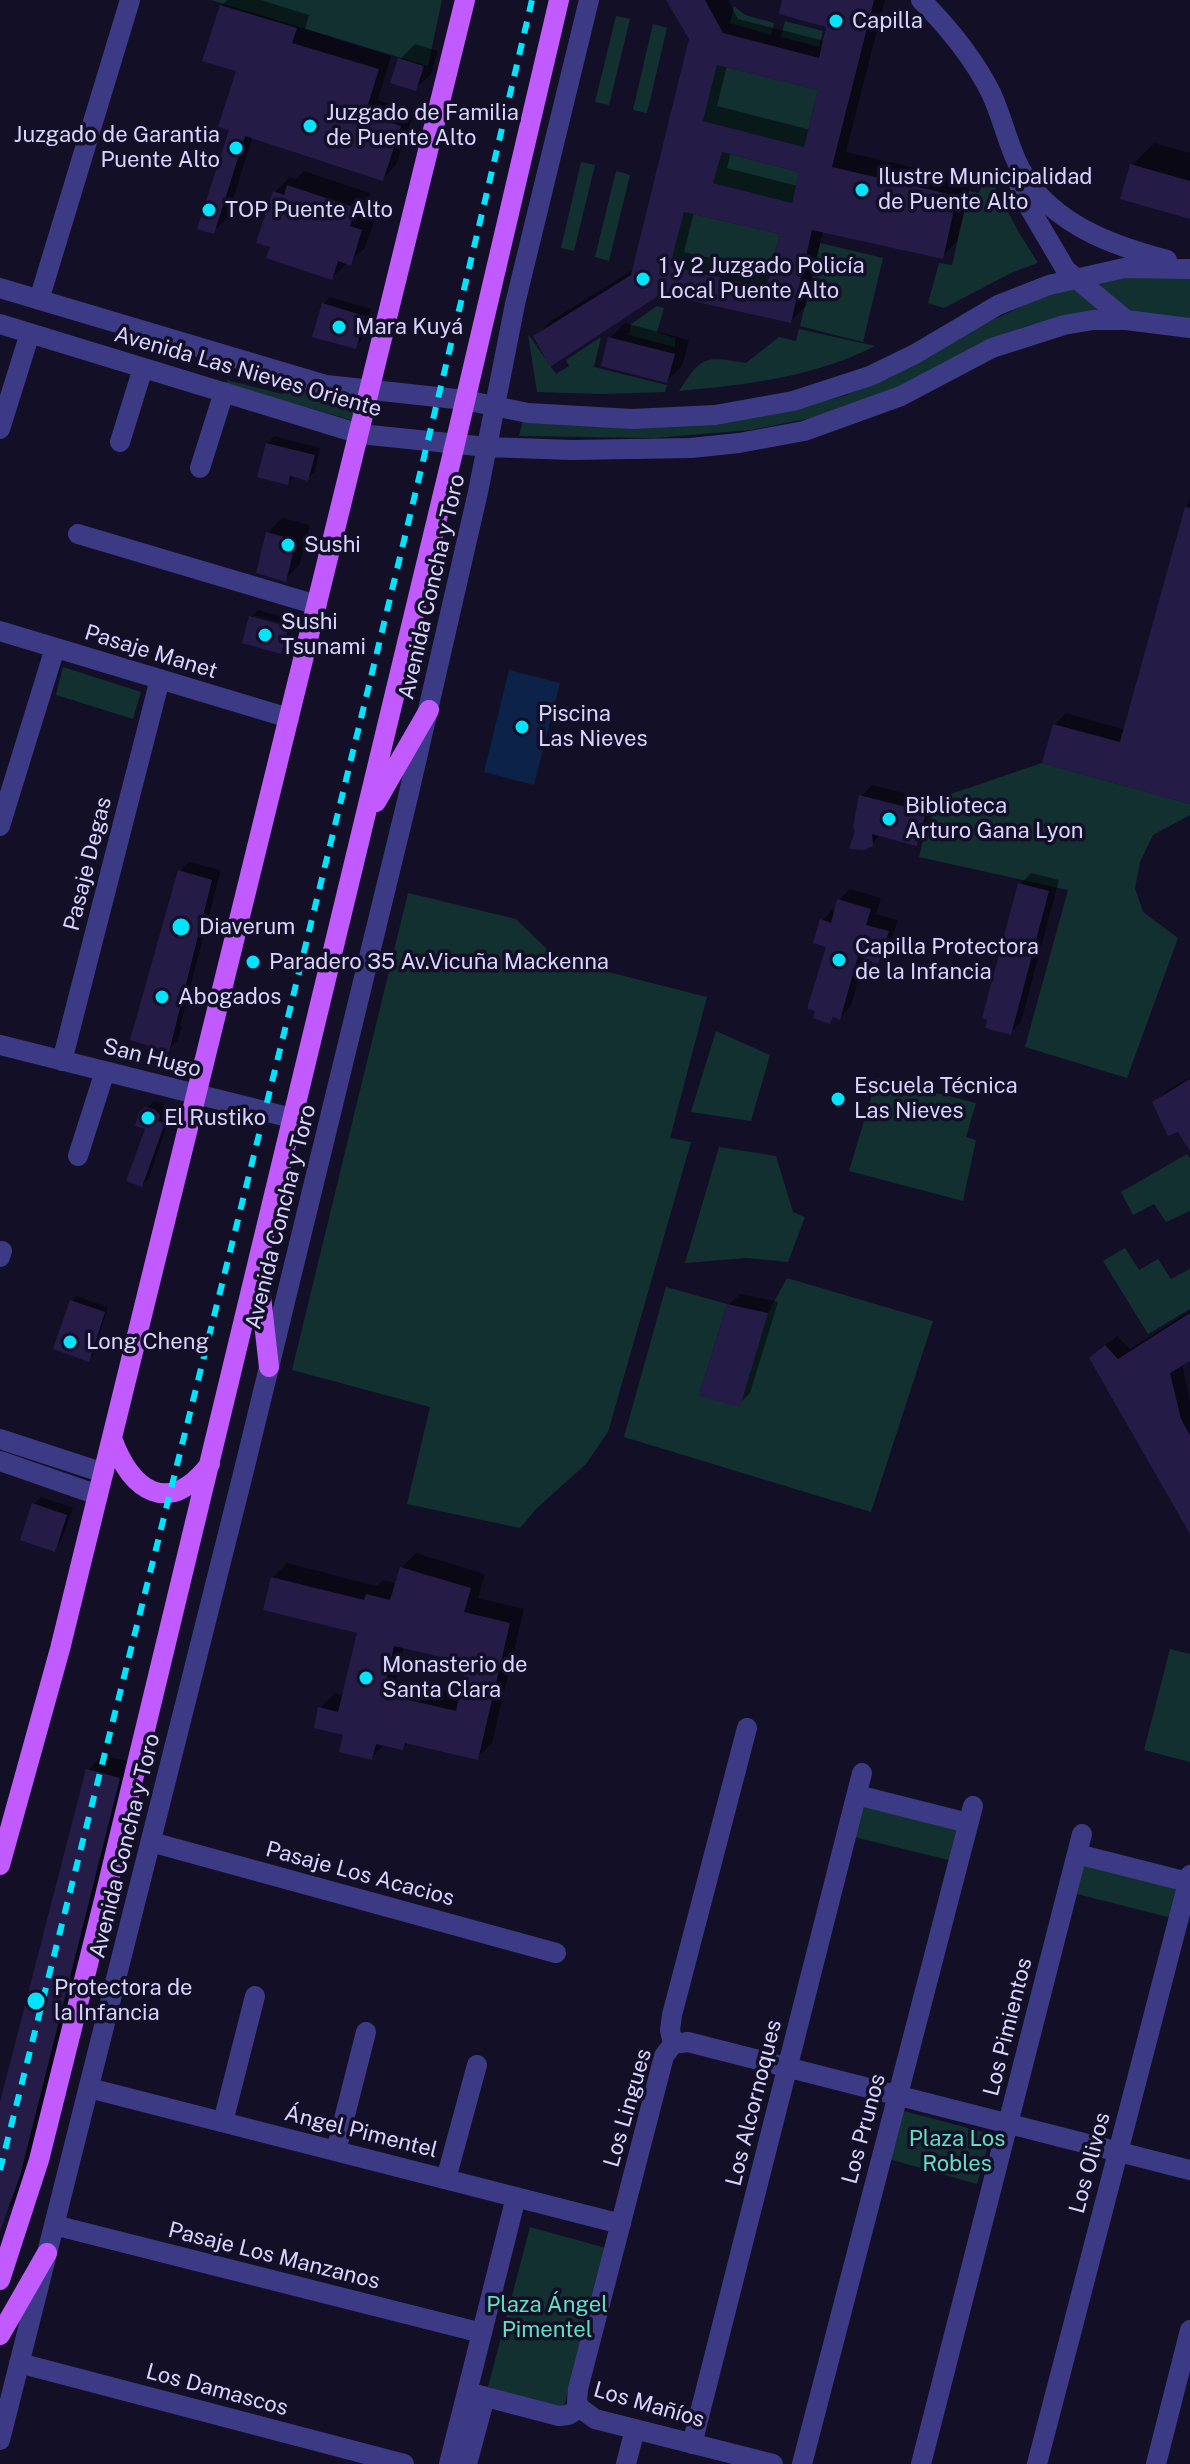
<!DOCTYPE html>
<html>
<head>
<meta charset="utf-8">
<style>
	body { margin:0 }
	canvas { display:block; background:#130f26 }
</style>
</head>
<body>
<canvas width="1190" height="2464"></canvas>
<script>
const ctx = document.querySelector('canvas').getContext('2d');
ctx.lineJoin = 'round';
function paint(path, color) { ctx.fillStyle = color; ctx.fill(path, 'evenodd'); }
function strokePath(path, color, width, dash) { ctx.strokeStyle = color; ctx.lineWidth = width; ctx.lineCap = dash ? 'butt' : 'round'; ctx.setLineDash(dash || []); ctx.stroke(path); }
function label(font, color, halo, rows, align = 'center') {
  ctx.font = font + ' "Public Sans",sans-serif'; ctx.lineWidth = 7; ctx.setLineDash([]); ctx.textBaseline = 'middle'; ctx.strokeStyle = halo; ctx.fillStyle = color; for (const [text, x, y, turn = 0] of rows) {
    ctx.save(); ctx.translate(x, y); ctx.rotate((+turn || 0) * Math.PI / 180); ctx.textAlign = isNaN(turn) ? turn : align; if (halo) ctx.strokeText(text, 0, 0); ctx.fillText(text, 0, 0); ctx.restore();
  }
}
paint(new Path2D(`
	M211,0h231l-14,66z
	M734,6l11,9 29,8 -3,12 -41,-12z
	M616,16l14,3 -21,86 -14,-3z
	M785,21l38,10 -4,16 -38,-10z
	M653,24l14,4 -20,85 -14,-3z
	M717,65l101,25 -14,57 -101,-26z
	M722,152l77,20 -7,31 -79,-20z
	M581,162l14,3 -21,86 -13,-3z
	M616,171l14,4 -21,86 -14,-4z
	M987,172l31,59 20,32 -25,9 -69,36 -16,-5 11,-40 13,2 17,-74 10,2z
	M684,212l96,22 -14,54 -96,-22z
	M820,243l63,15 -20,84 -63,-16z
	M1120,277l70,1v43l-110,-8 -50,12 -28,10 -106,53 -75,28 -70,14 -97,8 -135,-2 4,-16 273,-12 48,-12 40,-17 89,-50 65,-30 27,-10z
	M657,306l7,2 -7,24 18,6v9l-46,-12 2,-11z
	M799,329l76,17c-60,31 -130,39 -196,45 23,-36 26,-35 67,-28l33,-26 17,4z
	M528,334l28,40 13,-8 -3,-6 35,-23 -7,30 73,18 -2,7 -63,2 -65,-2z
	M227,380l55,14 12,-8 65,14 -5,21 -126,-37z
	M63,667l78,25 -8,27 -77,-24z
	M1042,763l148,41v11l-37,20 -13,27 -5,26 8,24 35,26 -51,140 -102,-31 43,-157 -149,-33 14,-57z
	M408,893l108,26 41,40 150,38 -37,141 21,4 -83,290 -22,32 -49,44 -17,20 -113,-24 23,-97 -138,-37z
	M716,1031l54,24 -19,66 -60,-9z
	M877,1078l99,25 -10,34 10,3 -13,61 -114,-30z
	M719,1147l57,9 17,56 12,5 -17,45 -42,-4 -61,5z
	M1187,1154l3,4v53l-24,11 -12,-18 -21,11 -12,-23z
	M1125,1248l14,22 19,-11 13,20 19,-10v40l-42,25 -45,-73z
	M787,1278l146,43 -62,191 -247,-75 42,-150 61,17 -28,92 69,-83z
	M1170,1649l20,5v108l-46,-12z
	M862,1806l95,24 -8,30 -95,-23z
	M1084,1864l95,24 -7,30 -95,-24z
	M900,2110l91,24 -14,50 -88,-25z
	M530,2227l76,21 -42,159 -76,-20z`), '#12302f');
paint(new Path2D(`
	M509,670l51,13 -26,102 -50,-13z`), '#0c2248');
paint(new Path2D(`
	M227,0h34l48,15 -4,14 86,27 -13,44 36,12 -18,53 -14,14 -129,-43 -26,82 -14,14 26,-162 -18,-64z
	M668,0h60l10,19 87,22 3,-16 -44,-25h101l-39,152 125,29 -14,60 -15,16 -119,-26 -17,75 -15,15 -130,-29 -125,44 15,-15 83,-52 58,-230zM727,65l94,24 -10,41 -94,-24zM731,152l70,18 -3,16 -71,-18zM694,212l88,20 -10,40 -88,-20z
	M415,44l23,7 -7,23 -16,15 -15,-30z
	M1154,143l36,10v64l-58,-52z
	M304,171l66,22 -6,18 12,4 -11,33 -33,29 -60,-31 3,-54 15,-15 6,2z
	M330,297l41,12 -9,31 -7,7 -32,-43z
	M625,323l64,17 -7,26 -15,15 -57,-43z
	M274,436l46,12 -5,24 -8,7 -12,-3 -8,7 -20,-39z
	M1190,496v306l-135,-77 11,-12 60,17z
	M282,518l28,7 -10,39 -15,16 -18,-47z
	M258,610l37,10 -2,6 -40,-11z
	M253,615v4l39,11 -4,15 -7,7 -30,-35z
	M872,785l64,16 -8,32 -11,11 -36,-9 -10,9 -13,-13 3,-35z
	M189,862l32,8 -41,156 2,1 -4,13 -10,10 12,-179z
	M1031,873l28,7 -38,142 -11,11 10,-149z
	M850,889l31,9 -5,16 22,6 -10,30 -11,12 -13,-5 -13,49 -11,12 -5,-2 -6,5 -1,-75 -6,-25 11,-12 3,1 3,-10z
	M1190,1077v70l-11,-17 -24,-27 11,-12z
	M154,1101l7,2 5,4 -2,7 6,2 -21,62 -7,7 5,-57 -6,-15z
	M740,1294l38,8 -28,91 -11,11 -11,-99z
	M76,1296l32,11 -15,48 -5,4 -16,-58z
	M1190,1311v48l-8,5 8,37v118l-87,-172 14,-11 13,13z
	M41,1497l32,11 -12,34 -7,7 -20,-45z
	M416,1553l69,21 -7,24 46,11 -32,134 -15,15 -68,-16 -6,6 -18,-4 -14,14 -51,-50 15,-15 9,3 15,-64 -87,-54 15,-15 90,23 6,-6 14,4 4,-16zM404,1646l66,15 -8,34 -66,-15z
	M103,1755l31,8 -111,431 -15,16 -8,-2v-98l88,-340z`), '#0007');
paint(new Path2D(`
	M666,0h39l18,33 96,25 7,-31 -47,-13 3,-14h92l-42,167 125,29 -14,63 -131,-29 -21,93 -130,-29 -111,73 -17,-31 98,-61 58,-236zM717,65l101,25 -14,57 -101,-26zM722,152l77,20 -7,31 -79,-20zM684,212l96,22 -14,54 -96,-22z
	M220,5l77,23 -5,15 87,26 -14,45 36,12 -18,55 -138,-45 -31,98 -17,-5 32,-99 -11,-3 18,-56 -34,-10z
	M398,58l26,8 -8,25 -26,-8z
	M1130,164l60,17v38l-70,-20z
	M287,185l69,23 -6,18 12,4 -11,36 -13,-5 -6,19 -66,-22 4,-11 -14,-4 17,-52 11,4z
	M322,303l43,13 -9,33 -44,-12z
	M608,337l67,17 -8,29 -66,-17z
	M266,443l49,12 -7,26 -18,-5 -2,9 -31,-8z
	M1185,507l5,1v296l-148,-41 11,-39 67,18z
	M266,532l30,8 -10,42 -30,-9z
	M249,616l40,11 -8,27 -39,-11z
	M859,795l67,17 -9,34 -45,-12 1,12 -9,4 -15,-1 6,-18 -2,-4z
	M178,870l34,10 -43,172 -39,-12z
	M1018,883l31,8 -38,144 -26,-7 2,-8 -5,-2z
	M837,899l34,10 -5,16 23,6 -11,33 -20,-8 -18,64 -7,-3 -3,7 -17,-6 2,-7 -7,-2v-4l18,-58 -13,-4 7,-24 11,4z
	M1190,1079v72l-12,-19 -10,4 -16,-34z
	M145,1107l9,2 6,6 -2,6 7,2 -23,64 -16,-6 19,-52 -10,-3 4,-14z
	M70,1300l35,12 -16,50 -36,-13z
	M727,1304l41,9 -28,94 -41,-11z
	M1190,1313v48l-20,12 11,46 9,16v99l-101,-176 16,-13 13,14z
	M32,1503l35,12 -12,37 -35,-12z
	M400,1567l71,21 -7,24 46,11 -32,137 -73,-17 -2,7 -27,-6 -4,16 -33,-8 4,-17 -29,-7 4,-21 20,5 19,-79 -94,-23 8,-33 93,23 2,-6 24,6zM394,1646l73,17 -11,48 -73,-17z
	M86,1769l34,9 -100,398 -20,55v-129z`), '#241b47');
strokePath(new Path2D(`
	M921,0c28,28 52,57 70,93 15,32 19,67 42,95 33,41 85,59 134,72
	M1016,177l10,25 40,68 60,50
	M0,288l326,97 139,15 63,13 104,6 83,-4 78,-14 77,-25 45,-22 83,-49 51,-20 75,-17 66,1
	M39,300l91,-300
	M0,324l360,110 127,13 85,3 119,-2 48,-5 65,-12 97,-35 91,-48 72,-23 29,-5h33l64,8
	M0,429l30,-96
	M120,442l23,-74
	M200,468l24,-76
	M78,534l239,71
	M0,631l289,87
	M0,826l55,-178
	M0,1045l292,73
	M62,1061l98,-382
	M78,1156l27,-85
	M0,1257l2,-6
	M0,1439l104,34
	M0,1461l98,34
	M857,1795l111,28
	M151,1842l405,111
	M1077,1854l111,28
	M673,2044l15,-2 502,128
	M673,2044l-3,-14 2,-15 75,-287
	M89,2088l532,136
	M223,2122l32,-126
	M336,2151l30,-119
	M446,2179l31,-114
	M54,2225l428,108
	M19,2363l385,101
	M467,2392l92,24 9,-1 12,-7
	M580,2408l-3,-6 1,-13 86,-333 9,-12
	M580,2408l15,11 178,45
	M0,2440l243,-966 165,-677 70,-305 37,-188 74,-304
	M692,2444l170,-671
	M449,2464l67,-267
	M467,2464l18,-67
	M626,2464l9,-35
	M802,2464l171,-658
	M921,2464l161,-630
	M1037,2464l153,-589
	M1156,2464l34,-134`), '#3d3a85', 20);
strokePath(new Path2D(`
	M376,802l53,-92
	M259,1279l10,88
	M112,1438c19,54 57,79 98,26
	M0,1865l60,-216 405,-1649
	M0,2280l39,-120 65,-260 351,-1456 104,-444
	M0,2335l47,-82`), '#c25bff', 20);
strokePath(new Path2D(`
	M0,2170c182,-722 363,-1444 532,-2170`), '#00e5ff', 6, [12, 10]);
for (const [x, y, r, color] of [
	[836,21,8,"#00e5ff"],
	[310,126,8,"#00e5ff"],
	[236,148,8,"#00e5ff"],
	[862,190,8,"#00e5ff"],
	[209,210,8,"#00e5ff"],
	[643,279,8,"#00e5ff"],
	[339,327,8,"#00e5ff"],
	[288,545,8,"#00e5ff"],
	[265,635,8,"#00e5ff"],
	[522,727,8,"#00e5ff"],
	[889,819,8,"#00e5ff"],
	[181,927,10,"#00e5ff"],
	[839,960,8,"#00e5ff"],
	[253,962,8,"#00e5ff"],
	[162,997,8,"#00e5ff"],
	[838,1099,8,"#00e5ff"],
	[148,1118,8,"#00e5ff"],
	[70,1342,8,"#00e5ff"],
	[366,1678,8,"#00e5ff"],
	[36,2001,10,"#00e5ff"]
]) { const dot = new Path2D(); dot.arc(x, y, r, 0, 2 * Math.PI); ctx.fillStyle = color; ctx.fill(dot); strokePath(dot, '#130f26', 3); }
label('22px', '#d9d4ff', '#130f26', [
	["Capilla",852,21],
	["Juzgado de Familia",326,113],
	["de Puente Alto",326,138],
	["Juzgado de Garantia",220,135,"right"],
	["Puente Alto",220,160,"right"],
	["Ilustre Municipalidad",878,177],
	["de Puente Alto",878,202],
	["TOP Puente Alto",225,210],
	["1 y 2 Juzgado Policía",659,266],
	["Local Puente Alto",659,291],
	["Mara Kuyá",355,327],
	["Sushi",304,545],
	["Sushi",281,622],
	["Tsunami",281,647],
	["Piscina",538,714],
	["Las Nieves",538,739],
	["Biblioteca",905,806],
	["Arturo Gana Lyon",905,831],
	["Diaverum",199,927],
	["Capilla Protectora",855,947],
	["de la Infancia",855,972],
	["Paradero 35 Av.Vicuña Mackenna",269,962],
	["Abogados",178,997],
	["Escuela Técnica",854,1086],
	["Las Nieves",854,1111],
	["El Rustiko",164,1118],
	["Long Cheng",86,1342],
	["Monasterio de",382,1665],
	["Santa Clara",382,1690],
	["Protectora de",54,1988],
	["la Infancia",54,2013]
], 'left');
label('22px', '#d9d4ff', '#130f26', [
	["Avenida Las Nieves Oriente",248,372,16],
	["Avenida Concha y Toro",432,587,-77],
	["Pasaje Manet",151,652,17],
	["Pasaje Degas",88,864,-76],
	["San Hugo",152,1058,14],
	["Avenida Concha y Toro",281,1217,-76],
	["Avenida Concha y Toro",125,1846,-76],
	["Pasaje Los Acacios",360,1874,15],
	["Los Pimientos",1008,2027,-76],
	["Los Alcornoques",754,2103,-76],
	["Los Lingues",628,2108,-74],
	["Los Prunos",864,2129,-75],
	["Ángel Pimentel",361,2132,14],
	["Los Olivos",1090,2163,-75],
	["Pasaje Los Manzanos",274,2256,14],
	["Los Damascos",217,2390,15],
	["Los Mañíos",649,2405,16]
]);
label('22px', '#5fe0c0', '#130f26', [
	["Plaza Los",957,2139],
	["Robles",957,2164],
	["Plaza Ángel",547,2305],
	["Pimentel",547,2330]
]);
</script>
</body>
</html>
